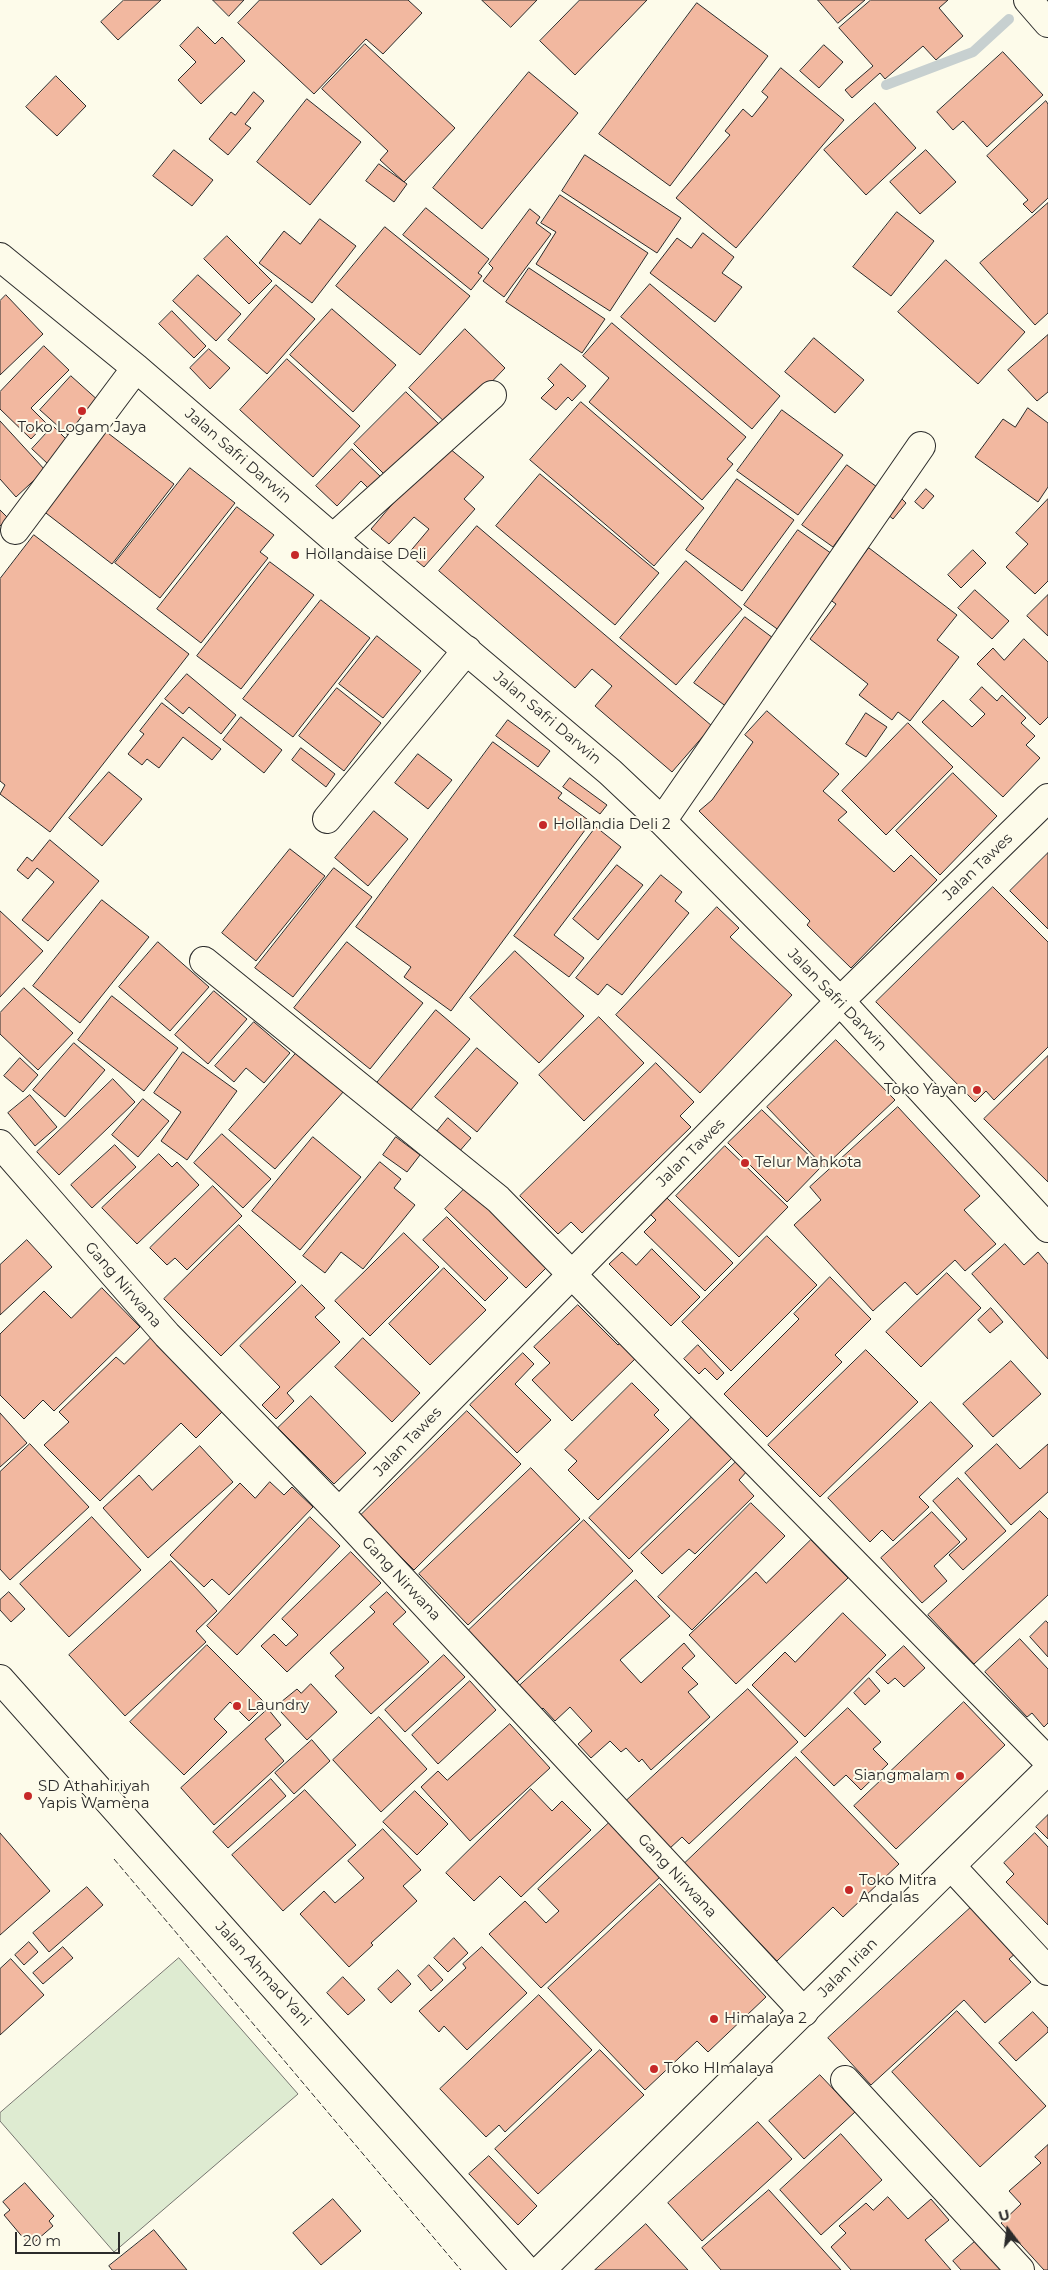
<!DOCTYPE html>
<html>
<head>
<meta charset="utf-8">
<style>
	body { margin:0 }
	#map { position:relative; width:1048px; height:2270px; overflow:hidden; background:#fdfbea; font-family:Montserrat,sans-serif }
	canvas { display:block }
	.north { position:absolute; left:983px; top:2205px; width:50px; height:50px; -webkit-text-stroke:4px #fdfbea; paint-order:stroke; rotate:345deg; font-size:14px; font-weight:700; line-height:20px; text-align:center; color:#2b2b2b }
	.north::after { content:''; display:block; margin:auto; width:18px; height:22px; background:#2b2b2b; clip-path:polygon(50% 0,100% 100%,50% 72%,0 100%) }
	.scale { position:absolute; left:15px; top:2232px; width:105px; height:22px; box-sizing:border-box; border:2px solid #2b2b2b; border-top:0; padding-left:6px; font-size:15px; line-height:18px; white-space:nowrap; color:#2b2b2b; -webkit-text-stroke:4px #fdfbea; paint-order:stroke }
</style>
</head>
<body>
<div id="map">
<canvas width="1048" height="2270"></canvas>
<div class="north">U</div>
<div class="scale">20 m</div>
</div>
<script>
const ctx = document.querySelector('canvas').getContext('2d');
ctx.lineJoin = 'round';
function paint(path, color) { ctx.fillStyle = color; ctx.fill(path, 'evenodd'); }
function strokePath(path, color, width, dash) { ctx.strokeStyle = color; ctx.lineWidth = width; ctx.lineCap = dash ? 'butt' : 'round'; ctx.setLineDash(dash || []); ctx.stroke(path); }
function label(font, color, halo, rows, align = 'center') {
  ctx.font = font + ' Montserrat,sans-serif'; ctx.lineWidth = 4; ctx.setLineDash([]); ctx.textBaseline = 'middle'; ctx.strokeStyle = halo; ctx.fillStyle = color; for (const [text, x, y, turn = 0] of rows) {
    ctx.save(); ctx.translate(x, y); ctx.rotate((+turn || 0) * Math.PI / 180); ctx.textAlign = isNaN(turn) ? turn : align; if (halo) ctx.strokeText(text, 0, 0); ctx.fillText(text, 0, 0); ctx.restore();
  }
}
const green = new Path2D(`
	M179,1958l119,136 -184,158 -114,-131v-8z`);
paint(green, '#deebd1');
strokePath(green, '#74746e', 1);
strokePath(new Path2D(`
	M886,85l87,-33 36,-33`), '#c7d0d0', 10);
const building = new Path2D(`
	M124,0h37l-43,40 -17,-18z
	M213,0h31l-15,16z
	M260,0h148l14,13 -39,41 -17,-15 -52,55 -76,-71z
	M482,0h55l-26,27z
	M580,0h67l-72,75 -35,-34z
	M818,0h47l-27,23z
	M871,0h77l-9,8 24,28 -27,24 -13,-14 -38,33 -5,-6 -28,25 -7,-8 28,-24 -34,-38z
	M697,3l71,53 -98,130 -71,-52z
	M198,27l17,17 7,-7 23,24 -44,43 -23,-24 18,-18 -16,-16z
	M365,44l90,84 -51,54 -24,-22 8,-9 -66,-62z
	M824,45l19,17 -24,26 -19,-17z
	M1003,52l40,43 -56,52 -24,-26 -10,9 -16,-18z
	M781,68l63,52 -108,128 -60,-50 54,-63 -5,-4 18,-22 9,8 16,-20 -6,-5z
	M529,72l49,41 -96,116 -49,-41z
	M56,76l30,30 -29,30 -31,-29z
	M254,92l10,9 -19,23 6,4 -23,27 -19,-16 22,-27 4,3z
	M307,99l54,43 -51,63 -53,-43z
	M1046,101l2,3v94l-16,15 -9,-9 5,-4 -41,-44z
	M875,103l41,45 -50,47 -42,-45z
	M174,150l39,30 -21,26 -39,-30z
	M926,150l30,32 -36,32 -30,-32z
	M585,155l96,63 -24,35 -95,-62z
	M379,164l28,20 -13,18 -28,-21z
	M560,195l88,58 -38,58 -74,-47 20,-32 -15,-9z
	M1048,203v110l-13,12 -55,-62z
	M426,208l63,51 -11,14 4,3 -11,14 -68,-55z
	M530,209l10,8 -4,6 15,11 -47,63 -21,-16 10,-13 -4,-4z
	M897,212l37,29 -43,55 -38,-29z
	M320,219l36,27 -44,57 -53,-40 25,-32 16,13z
	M385,227l85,69 -50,59 -84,-69z
	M703,233l31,24 -12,16 20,14 -27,35 -65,-49 27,-35 14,10z
	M227,236l45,45 -23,23 -45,-45z
	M946,260l79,72 -47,52 -80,-72z
	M529,268l76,51 -23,34 -76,-51z
	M198,275l43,39 -25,27 -43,-40z
	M650,284l130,112 -28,33 -131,-112z
	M276,285l39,34 -48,55 -39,-34z
	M6,295l37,39 -43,41v-74z
	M332,309l64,56 -43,47 -63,-57z
	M172,311l34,35 -12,12 -35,-34z
	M612,323l134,114 -19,22 6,5 -31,36 -113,-98 20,-24 -26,-22z
	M465,329l40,39 -56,58 -40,-38z
	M1048,335v57l-11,9 -29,-31z
	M814,338l50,42 -29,33 -50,-41z
	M44,346l25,24 -38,38 15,15 -15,16 -31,-30v-17z
	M209,349l21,19 -20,21 -20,-21z
	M287,359l73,67 -47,51 -73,-67z
	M561,364l25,22 -14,15 -4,-4 -12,13 -15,-12 13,-13 -6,-6z
	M71,376l29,26 -31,34 -29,-26z
	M406,392l35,34 -52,53 -35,-35z
	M581,402l123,106 -50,58 -124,-106z
	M1028,408l20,15v64l-10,15 -63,-45 28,-38 12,8z
	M782,410l61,45 -45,60 -61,-44z
	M0,421l45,49 -29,27 -16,-18z
	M53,426l16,16 -21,22 -16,-15z
	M104,430l70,54 -62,80 -70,-54z
	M449,448l35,29 -20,22 11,10 -51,58 -16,-13 21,-25 -15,-12 -25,27 -18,-15 54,-63 5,4z
	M352,449l31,30 -12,12 -10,-10 -24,25 -21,-20z
	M847,465l30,22 -44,60 -31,-22z
	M190,468l45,35 -75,95 -45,-35z
	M540,474l119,99 -44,52 -119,-99z
	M737,479l57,41 -52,71 -56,-41z
	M926,489l8,7 -11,13 -8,-7z
	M900,497l6,6 -13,16 -7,-6z
	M1048,499v82l-13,13 -29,-27 22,-23 -12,-11z
	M237,507l37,28 -14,17 8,6 -67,85 -44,-34z
	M0,510l8,8 -8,8z
	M477,526l235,200 -40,46 -77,-66 17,-20 -20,-17 -17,19 -136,-117z
	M798,530l37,26 -55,75 -36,-26z
	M34,535l155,119 -139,178 -50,-38 5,-9 -5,-4v-202z
	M869,548l88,67 -20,25 22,17 -49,64 -12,-9 -6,8 -33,-25 9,-11 -58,-45 26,-35 -7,-5z
	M973,550l13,13 -25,25 -13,-13z
	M686,561l56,48 -66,76 -56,-47z
	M270,562l44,33 -73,94 -44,-33z
	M975,590l34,31 -17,18 -34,-31z
	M1048,595v41l-21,-20z
	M321,600l49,38 -77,99 -50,-38z
	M745,617l32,24 -50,66 -33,-24z
	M377,636l44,35 -38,47 -44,-34z
	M1024,639l24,23v55l-8,8 -63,-61 16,-16 11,12z
	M187,674l49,41 -15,19 -32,-27 -6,7 -18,-15z
	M982,687l15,14 5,-6 24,23 -5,5 14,13 -9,9 14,13 -37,39 -81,-75 21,-22 29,27 13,-13 -15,-14z
	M337,688l44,35 -37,48 -45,-35z
	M162,703l59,46 -9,11 -29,-23 -24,31 -12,-9 -5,6 -14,-11 16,-20 -4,-3z
	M767,711l72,63 -16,17 24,21 -9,8 56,52 17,-17 26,25 -86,88 -44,-43 3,-4 -111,-110 13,-11 41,-58 -8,-7z
	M866,713l21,14 -21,30 -20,-13z
	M241,717l41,33 -18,23 -41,-33z
	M508,720l42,31 -12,16 -42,-31z
	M908,723l45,44 -67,68 -44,-44z
	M493,742l69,51 -4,5 33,24 -140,189 -47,-34 7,-10 -55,-40z
	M301,748l34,26 -9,13 -34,-27z
	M418,754l34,26 -24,29 -33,-26z
	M109,772l33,27 -40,47 -33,-28z
	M953,773l44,43 -57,59 -44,-44z
	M570,778l37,27 -7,9 -37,-27z
	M374,811l34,28 -40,47 -33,-28z
	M596,827l25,20 -67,88 30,23 -15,19 -55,-41z
	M50,840l49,41 -51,60 -26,-21 32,-38 -17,-14 -9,11 -11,-9 10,-13 5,4z
	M290,849l35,27 -69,85 -34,-28z
	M1048,853v76l-38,-38z
	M617,865l26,20 -45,55 -25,-21z
	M334,868l38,29 -79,100 -38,-29z
	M661,875l21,17 -7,9 14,12 -67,82 -15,-11 -9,11 -22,-17z
	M993,887l55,55v105l-54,53 -8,-9 -11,11 -99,-100z
	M102,900l47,37 -69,86 -47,-37z
	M717,907l22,21 -9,9 62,58 -92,98 -84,-78z
	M0,911l43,40 -43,46z
	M158,942l51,45 -39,44 -51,-44z
	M347,942l76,61 -53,66 -76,-61z
	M515,951l69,65 -45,47 -69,-65z
	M24,988l49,45 -35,37 -38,-36v-21z
	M214,991l33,28 -39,45 -33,-29z
	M112,996l66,52 -34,43 -66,-51z
	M436,1010l34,29 -60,72 -34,-27z
	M599,1017l45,46 -60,58 -45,-46z
	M254,1022l36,31 -26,30 -18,-15 -12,14 -19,-16z
	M836,1040l59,60 -71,67 -57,-60z
	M74,1043l31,27 -40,47 -32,-27z
	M477,1048l41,35 -41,49 -42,-35z
	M298,1051l46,40 -69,78 -46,-39z
	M183,1052l54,39 -50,69 -26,-19 20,-29 -27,-19z
	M1048,1056v126l-64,-63z
	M20,1058l18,17 -15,17 -19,-16z
	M656,1063l38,39 -14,14 11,11 -109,106 -11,-11 -13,12 -38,-38z
	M113,1079l22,23 -76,73 -22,-23z
	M30,1095l27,32 -22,19 -27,-33z
	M143,1099l26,22 -31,36 -26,-22z
	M898,1107l82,89 -16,14 32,34 -31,27 -10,-11 -38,35 -12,-13 -32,29 -79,-86 27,-25 -11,-13z
	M762,1110l59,57 -34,35 -59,-59z
	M448,1118l23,20 -13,15 -23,-19z
	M222,1134l49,45 -28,29 -49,-45z
	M313,1137l48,40 -61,73 -48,-39z
	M396,1137l24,18 -13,17 -24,-17z
	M115,1145l21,22 -44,41 -21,-23z
	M725,1146l63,61 -49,50 -63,-61z
	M159,1154l13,13 5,-5 22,23 -62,59 -35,-36z
	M380,1162l21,17 -7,9 21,17 -52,64 -22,-17 -16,21 -22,-17z
	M468,1185l81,80 -23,23 -81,-79z
	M213,1186l29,30 -55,54 -12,-12 -8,7 -17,-17z
	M667,1198l66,65 -28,28 -61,-59 12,-12 -6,-6z
	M447,1217l61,61 -23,23 -62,-61z
	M239,1225l57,57 -75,74 -57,-57z
	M404,1233l35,34 -69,69 -35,-35z
	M767,1236l50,49 -86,86 -49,-49z
	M27,1240l25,27 -52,48v-50z
	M1005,1244l19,21 14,-13 10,12v95l-76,-85z
	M652,1249l48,48 -29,29 -62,-62 13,-12 14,13z
	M444,1268l42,42 -56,55 -41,-41z
	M947,1273l34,35 -60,59 -35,-35z
	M830,1277l41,42 -36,36 7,7 -75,75 -43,-43 75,-75 -5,-5z
	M302,1285l23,23 -10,9 25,25 -53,51 7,8 -18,18 -14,-14 18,-18 -40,-41z
	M102,1288l38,39 -86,84 -11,-11 -19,19 -24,-24v-61l44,-43 27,27z
	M578,1305l40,40 6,-5 15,15 -67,66 -40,-41 18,-17 -16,-16z
	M991,1308l12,14 -13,11 -12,-13z
	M152,1337l72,73 -28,28 -15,-15 -81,78 -56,-56 25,-23 -10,-10 57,-55 8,7z
	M363,1338l57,55 -28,29 -57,-55z
	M698,1345l26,28 -7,7 -12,-12 -6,6 -15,-15z
	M866,1350l52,52 -98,95 -52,-52z
	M523,1353l11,11 -19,20 36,36 -34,33 -47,-48z
	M1011,1361l30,33 -48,43 -30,-33z
	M632,1383l27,27 -5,5 15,15 -71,70 -30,-30 9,-9 -12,-11z
	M311,1396l55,57 -32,31 -56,-56z
	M931,1402l42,44 -54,51 10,10 -36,34 -11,-11 -12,12 -42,-44z
	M467,1411l54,53 -107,106 -54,-54z
	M0,1413l27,30 -27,24z
	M694,1415l40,41 -105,103 -40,-41z
	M30,1444l59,63 -79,73 -10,-11v-97z
	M997,1444l23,25 28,-25v48l-37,33 -46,-52z
	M200,1446l33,36 -85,76 -45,-50 36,-33 13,15z
	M738,1460l10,10 -9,10 15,16 -59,58 -6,-5 -27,25 -21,-21z
	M531,1468l49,51 -112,106 -49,-51z
	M958,1478l48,53 -43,39 -14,-15 18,-16 -34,-38z
	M270,1482l14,13 8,-8 21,20 -84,88 -17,-16 -8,8 -34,-32 70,-72 15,15z
	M751,1503l34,33 -93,94 -34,-33z
	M1040,1511l8,8v76l-74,69 -46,-49z
	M932,1512l28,30 -26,24 13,15 -25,22 -41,-45z
	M92,1517l49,53 -72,67 -49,-53z
	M310,1517l30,29 -103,109 -30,-29z
	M584,1520l49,51 -116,111 -49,-51z
	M811,1540l37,38 -112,106 -47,-49 67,-63 10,11z
	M351,1552l30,31 -94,89 -26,-26 13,-12 12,12 12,-11 -16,-16z
	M171,1561l46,50 -21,20 10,11 -81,74 -56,-61z
	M636,1580l34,36 -50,44 21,23 43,-40 11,13 -13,12 16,16 -10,8 22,25 -59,53 -9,-11 -3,3 -13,-14 -5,4 -11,-11 -19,17 -13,-14 14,-13 -22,-24 -15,14 -12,-13 -4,4 -22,-24z
	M9,1592l16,17 -14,13 -11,-12v-10z
	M387,1592l19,20 -13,12 36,38 -58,52 -36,-38 9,-8 -14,-15 45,-41 -5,-5z
	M843,1613l43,42 -81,82 -53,-52 33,-33 10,10z
	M1046,1621l2,2v34l-18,-20z
	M1020,1639l28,30v54l-4,4 -12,-14 -5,4 -42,-45z
	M207,1645l59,59 -17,17 -19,-19 -16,17 13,13 -43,43 -54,-53z
	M904,1646l21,22 -21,19 -9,-9 -7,6 -12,-12z
	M444,1655l21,22 -60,55 -20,-22z
	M869,1678l11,13 -15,14 -11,-12z
	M470,1681l26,29 -58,54 -26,-29z
	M311,1684l26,28 -30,28 -26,-28 4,-5 -4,-5 16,-13 4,4z
	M748,1689l50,53 -109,102 -7,-7 -13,12 -44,-47z
	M964,1702l41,43 -109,104 -42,-43z
	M848,1708l33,34 -8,7 15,15 -27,26 -15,-15 -12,11 -33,-34z
	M268,1709l13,16 -16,14 19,22 -70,64 -33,-37z
	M379,1717l48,52 -46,43 -48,-52z
	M510,1724l40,44 -80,73 -49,-54 17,-16 9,9z
	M312,1740l18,21 -36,33 -19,-21z
	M796,1757l103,107 -56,53 -10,-10 -56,54 -93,-97z
	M271,1779l15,17 -58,52 -15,-16z
	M531,1789l21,22 10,-10 29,29 -70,67 -21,-21 -26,25 -28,-28z
	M305,1790l51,55 -73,66 -51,-56z
	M415,1791l33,33 -31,31 -34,-33z
	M1048,1815v24l-12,-12z
	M609,1823l51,54 -119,111 -52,-54 36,-33 21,22 13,-12 -21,-22z
	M383,1829l38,41 -18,16 14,15 -46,42 2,2 -24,22 -49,-53 24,-23 11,12 29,-25 -16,-17z
	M0,1833l50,58 -50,44z
	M1035,1833l13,14v78l-42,-43 8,-8 -10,-11z
	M660,1884l106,113 -58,55 -11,-11 -52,49 -97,-102z
	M87,1887l16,18 -54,47 -16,-19z
	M978,1901l39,51 -8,7 22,23 -46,41 -21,-23 -93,85 -43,-47z
	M454,1938l14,15 -20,19 -14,-14z
	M29,1942l9,10 -14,13 -9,-10z
	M63,1947l10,11 -30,26 -10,-11z
	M482,1947l45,46 -60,57 -23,-24 -5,6 -20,-21 47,-43 -3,-4z
	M11,1959l33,36 -44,40v-66z
	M429,1965l14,15 -12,11 -13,-15z
	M398,1970l13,14 -20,19 -13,-14z
	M343,1977l22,23 -17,15 -21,-22z
	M539,1995l53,55 -87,82 -6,-7 -13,12 -46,-48z
	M957,2011l89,95 -66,61 -88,-95z
	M1033,2012l15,16v4l-32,29 -17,-18z
	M600,2050l44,45 -106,99 -43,-45z
	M820,2075l35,37 -51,47 -35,-38z
	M758,2122l34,37 -90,82 -34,-38z
	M841,2134l41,46 -61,55 -41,-45z
	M1048,2145v125h-4l-43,-47 20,-19 -12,-13 32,-28 -6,-6z
	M489,2156l48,50 -19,19 -49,-51z
	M25,2183l29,33 -5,5 4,5 -23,20 -26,-31 6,-5 -7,-8z
	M769,2190l72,80h-120l-19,-22z
	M888,2197l20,22 23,-20 18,21 -24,20 26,30h-100l-20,-23 15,-14 -7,-7 27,-23 7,7z
	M333,2199l28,32 -40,34 -28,-32z
	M646,2224l42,46h-93z
	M154,2230l33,40h-75l-3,-4z
	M979,2238l28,32h-46l-8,-9z`);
paint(building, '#f2b8a0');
strokePath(building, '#2b2b2b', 1);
const minor = new Path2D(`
	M0,257l136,111 197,170 277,234 52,49 178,180 208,227
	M15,530l121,-162
	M333,538l159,-143
	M327,819l140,-169
	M662,821l259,-375
	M204,961l294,238 550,562
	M0,1144l167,191 172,177 465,500
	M339,1512l501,-511 208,-203
	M951,1866l97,105
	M845,2080l175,190`);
const major = new Path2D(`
	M0,1679l526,591
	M541,2270l507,-500`);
const highway = new Path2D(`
	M1028,0l20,23`);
strokePath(minor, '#2b2b2b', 30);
strokePath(major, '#2b2b2b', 30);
strokePath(highway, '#2b2b2b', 30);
strokePath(minor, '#fdfbea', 28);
strokePath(major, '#fdfbea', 28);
strokePath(highway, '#fdfbea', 28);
strokePath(new Path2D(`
	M114,1859l347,411`), '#2b2b2b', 1, [6, 2.5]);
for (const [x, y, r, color] of [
	[82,411,5,"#c62828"],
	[295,555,5,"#c62828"],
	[543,825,5,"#c62828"],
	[977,1090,5,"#c62828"],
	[745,1163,5,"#c62828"],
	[237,1706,5,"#c62828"],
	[960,1776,5,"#c62828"],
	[28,1796,5,"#c62828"],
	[849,1890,5,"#c62828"],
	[714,2019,5,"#c62828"],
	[654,2069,5,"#c62828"]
]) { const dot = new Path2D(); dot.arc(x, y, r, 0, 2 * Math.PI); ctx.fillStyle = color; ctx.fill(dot); strokePath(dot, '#fdfbea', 2); }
label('15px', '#2b2b2b', '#fdfbea', [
	["Toko Logam Jaya",82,428,"center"],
	["Hollandaise Deli",305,555],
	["Hollandia Deli 2",553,825],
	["Toko Yayan",967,1090,"right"],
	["Telur Mahkota",755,1163],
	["Laundry",247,1706],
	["Siangmalam",950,1776,"right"],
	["SD Athahiriyah",38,1787],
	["Yapis Wamena",38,1804],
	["Toko Mitra",859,1881],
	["Andalas",859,1898],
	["Himalaya 2",724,2019],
	["Toko HImalaya",664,2069]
], 'left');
label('15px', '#2b2b2b', '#fdfbea', [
	["Jalan Safri Darwin",238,456,41],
	["Jalan Safri Darwin",547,718,40],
	["Jalan Tawes",978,867,-44],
	["Jalan Safri Darwin",837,1000,46],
	["Jalan Tawes",691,1153,-45],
	["Gang Nirwana",123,1285,49],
	["Jalan Tawes",408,1442,-46],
	["Gang Nirwana",401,1579,47],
	["Gang Nirwana",677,1876,47],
	["Jalan Irian",848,1968,-45],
	["Jalan Ahmad Yani",263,1974,48]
]);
</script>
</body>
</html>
